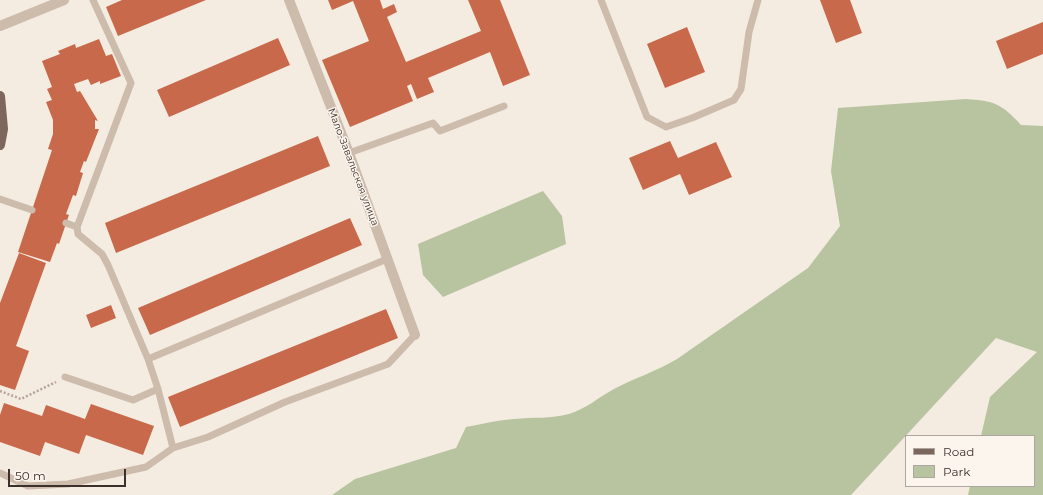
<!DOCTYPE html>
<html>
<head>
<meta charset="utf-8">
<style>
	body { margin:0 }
	#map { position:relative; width:1043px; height:495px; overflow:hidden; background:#f4ebe1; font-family:Montserrat,sans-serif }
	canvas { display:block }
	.legend { position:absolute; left:905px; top:435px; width:130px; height:52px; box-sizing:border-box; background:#fbf5ee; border:1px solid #aea6a0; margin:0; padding:5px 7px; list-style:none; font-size:12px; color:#3b302b }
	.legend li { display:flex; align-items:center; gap:8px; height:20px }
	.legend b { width:20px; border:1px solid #aea6a0 }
	.scale { position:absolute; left:8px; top:469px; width:118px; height:18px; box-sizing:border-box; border:2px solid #3b302b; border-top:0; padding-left:5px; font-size:12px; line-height:14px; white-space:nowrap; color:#3b302b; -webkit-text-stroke:3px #fbf5ee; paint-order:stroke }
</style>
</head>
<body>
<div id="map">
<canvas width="1043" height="495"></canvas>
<ul class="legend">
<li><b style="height:5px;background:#7d675c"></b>Road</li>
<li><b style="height:11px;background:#b8c4a0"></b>Park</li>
</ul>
<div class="scale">50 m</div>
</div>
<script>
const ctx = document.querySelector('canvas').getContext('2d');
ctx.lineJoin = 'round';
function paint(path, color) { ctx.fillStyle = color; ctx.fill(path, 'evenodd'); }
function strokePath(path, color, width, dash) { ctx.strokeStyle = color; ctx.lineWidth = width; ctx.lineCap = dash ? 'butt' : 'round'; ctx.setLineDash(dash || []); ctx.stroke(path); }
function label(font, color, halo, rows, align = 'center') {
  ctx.font = font + ' Montserrat,sans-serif'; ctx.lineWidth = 3; ctx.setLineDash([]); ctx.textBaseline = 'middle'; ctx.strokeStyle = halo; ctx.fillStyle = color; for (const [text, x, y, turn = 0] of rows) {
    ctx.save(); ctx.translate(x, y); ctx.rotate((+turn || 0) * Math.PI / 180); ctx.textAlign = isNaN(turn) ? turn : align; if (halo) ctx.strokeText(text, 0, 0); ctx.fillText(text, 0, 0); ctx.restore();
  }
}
paint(new Path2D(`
	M966,99c28,2 35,4 55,26l22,1v369h-75l2,-9h64v-50h-53l9,-39 47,-45 -41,-14 -145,157h-519l23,-16 101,-31 10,-21c16,-3 32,-7 48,-8 19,-2 37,0 55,-5 17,-5 30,-17 45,-25 21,-11 43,-18 63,-30l131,-91 32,-42 -9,-55 7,-63z
	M543,191l19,25 4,28 -123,53 -20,-22 -5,-31z`), '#b8c4a0');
paint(new Path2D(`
	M122,0h84l-88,36 -12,-29z
	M328,0h52l3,9 11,-5 3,8 -10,5 19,45 75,-31 -13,-31h32l30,75 -27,11 -13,-34 -62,26 6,14 -17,7 -6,-15 -4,2 6,15 -63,26 -28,-67 47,-19 -16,-40 -21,9z
	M820,0h30l12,33 -26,10z
	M1043,22v32l-36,15 -11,-28z
	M687,27l18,45 -40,16 -18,-44z
	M278,38l12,27 -121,52 -12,-27z
	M99,39l7,17 6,-2 9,22 -21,8v-3l-9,4 -3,-6 -14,5 3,8 3,-1 18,30 -3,-1v9h4l-13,33 -2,-1 -4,11 3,1 -7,23 -3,-1 -7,19 3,1 -10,29 -2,-1 -7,19 -32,-10 34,-102 -4,-1 5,-15v-14l-7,-18 6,-2 -5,-11 5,-2 -10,-26 18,-7 -2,-3 17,-7 1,4z
	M318,136l12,30 -214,87 -11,-30z
	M670,141l8,17 38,-16 16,35 -43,18 -9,-21 -37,16 -14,-32z
	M350,218l12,27 -212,90 -12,-27z
	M19,253l27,10 -30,83 13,5 -14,39 -15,-5v-82z
	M111,305l5,13 -25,10 -5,-13z
	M386,309l12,29 -218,89 -12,-30z
	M4,403l38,13 4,-11 39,14 6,-15 63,22 -11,29 -57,-20 -7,19 -34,-12 -5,14 -40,-14v-27z`), '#c8694b');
strokePath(new Path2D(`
	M0,391l21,8 35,-17`), '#b9a596', 2.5, [2, 2]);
strokePath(new Path2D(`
	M601,0l46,117 19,10 26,-9 42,-18 7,-11 8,-57 9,-32
	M349,153l84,-30 7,8 64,-25
	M0,199l32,11
	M66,223l11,4
	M148,359l239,-100
	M65,377l68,23 25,-11
	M173,448l35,-11 77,-35 103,-38 27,-29
	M0,473l28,13 40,-2 78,-17 27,-19 -15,-59 -10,-30 -40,-94 -6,-11 -24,-20 -1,-7 54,-144 -38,-83`), '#cdbbac', 7);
strokePath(new Path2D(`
	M289,0l60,153 66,182
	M0,26l64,-26`), '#cdbbac', 10);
strokePath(new Path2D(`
	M0,96l3,33 -3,16`), '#7d675c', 10);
label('10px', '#3b302b', '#fbf5ee', [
	["Мало-Завальская улица",353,167,69]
]);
</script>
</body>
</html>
